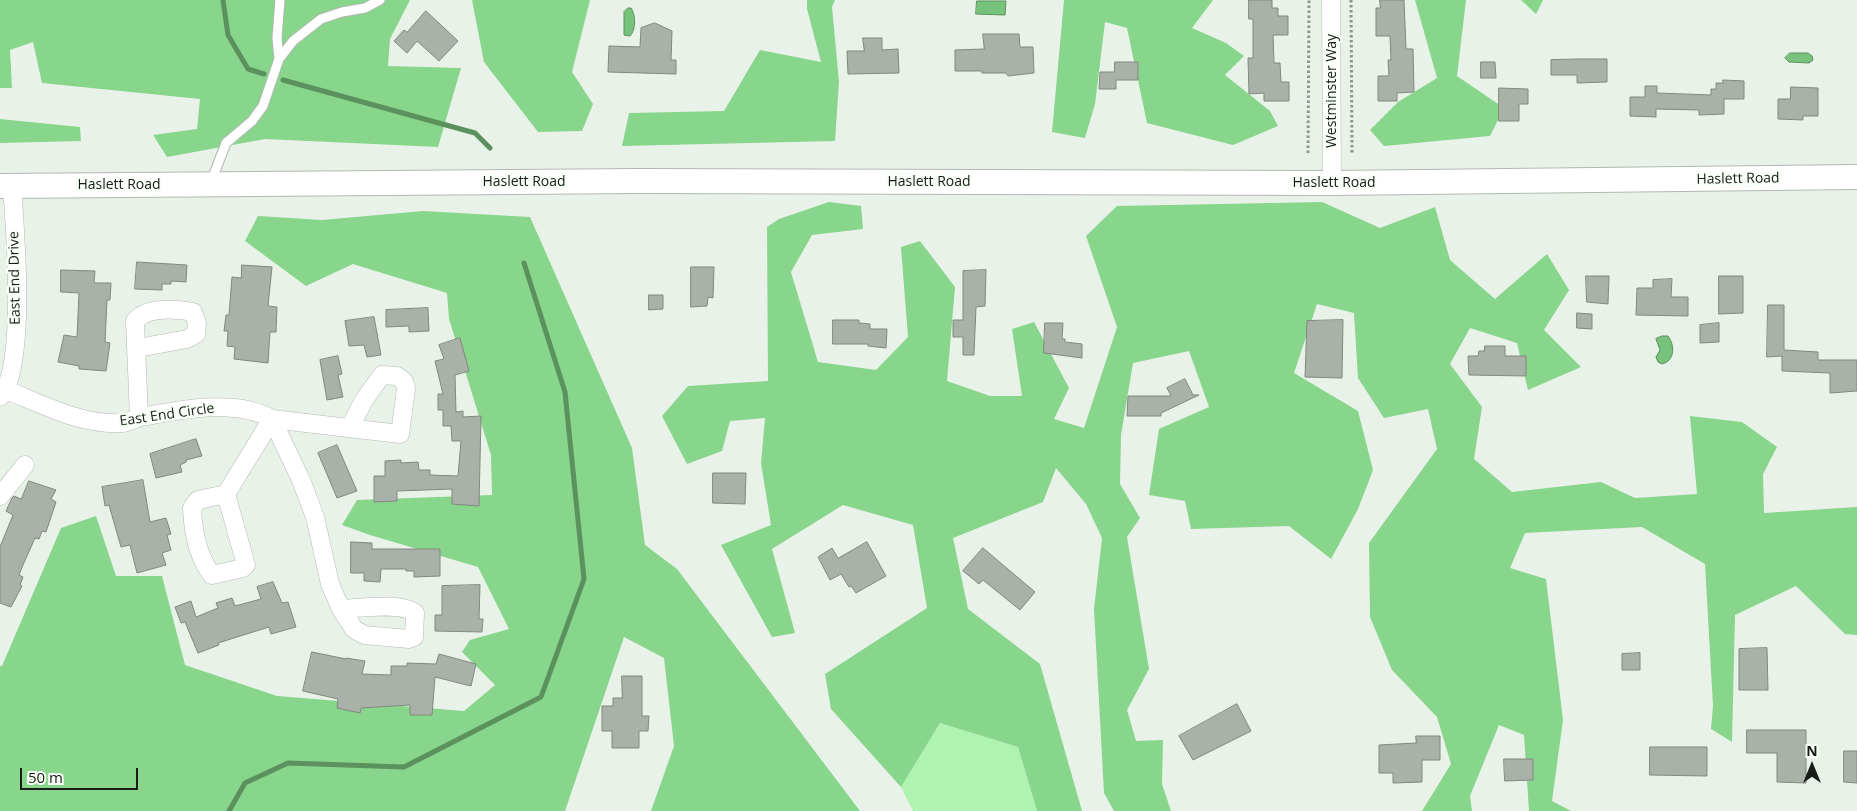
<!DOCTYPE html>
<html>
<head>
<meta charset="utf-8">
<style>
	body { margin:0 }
	#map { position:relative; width:1857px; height:811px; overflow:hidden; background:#e9f2e9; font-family:"Open Sans",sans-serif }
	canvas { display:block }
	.north { position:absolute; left:1787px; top:741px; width:50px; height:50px; -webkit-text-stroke:4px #f7fff7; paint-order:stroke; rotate:0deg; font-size:14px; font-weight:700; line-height:20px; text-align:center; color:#181b18 }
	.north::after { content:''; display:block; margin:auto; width:18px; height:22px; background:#181b18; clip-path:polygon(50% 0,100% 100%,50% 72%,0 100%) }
	.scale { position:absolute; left:20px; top:768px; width:118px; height:22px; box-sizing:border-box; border:2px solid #181b18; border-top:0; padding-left:6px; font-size:15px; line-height:18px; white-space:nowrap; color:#181b18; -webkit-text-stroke:4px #f7fff7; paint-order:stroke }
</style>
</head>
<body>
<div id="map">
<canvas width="1857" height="811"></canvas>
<div class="north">N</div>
<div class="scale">50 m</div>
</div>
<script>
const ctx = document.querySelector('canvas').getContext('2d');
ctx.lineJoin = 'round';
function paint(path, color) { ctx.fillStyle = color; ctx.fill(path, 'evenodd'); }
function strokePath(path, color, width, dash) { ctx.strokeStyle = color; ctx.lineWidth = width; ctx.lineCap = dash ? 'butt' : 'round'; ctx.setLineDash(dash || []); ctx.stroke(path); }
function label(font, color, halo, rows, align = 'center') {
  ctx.font = font + ' "Open Sans",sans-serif'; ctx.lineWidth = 5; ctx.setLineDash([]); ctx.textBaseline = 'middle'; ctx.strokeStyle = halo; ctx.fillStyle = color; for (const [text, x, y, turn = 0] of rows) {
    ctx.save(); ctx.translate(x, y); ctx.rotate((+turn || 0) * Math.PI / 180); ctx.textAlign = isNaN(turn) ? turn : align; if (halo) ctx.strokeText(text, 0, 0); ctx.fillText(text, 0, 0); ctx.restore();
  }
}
paint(new Path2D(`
	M940,723l78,24 19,64h-124l-12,-24z`), '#aef3b0');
paint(new Path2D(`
	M0,0h410l-20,39 -2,27 73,2 -23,79 -173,-8 -98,18 -14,-22 44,-6 3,-30 -158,-16 -9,-41 -23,8 2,38h-12z
	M472,0h118l-18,72 21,32 -11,27 -44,1 -54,-70z
	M807,0h28l-3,7 7,75 -4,59 -213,5 7,-33 95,-2 36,-61 61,12 -14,-53z
	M1064,0h149l-21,28 34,15 18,13 -19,19 45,36 8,15 -45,19 -86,-22 -20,-95 -22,-6 -10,82 -10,34 -33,-6z
	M1415,0h51l-9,76 47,32 -14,28 -106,10 -14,-16 28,-28 39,-24z
	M1521,0h22l-7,14z
	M0,119l80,8 1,14 -81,2z
	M829,202l32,4 2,23 -51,6 -21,37 27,90 58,8 32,-33 -7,-90 19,-6 35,46 -8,94 43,15h32l-10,-67 22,-7 35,66 -15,31 30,9 33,-101 -31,-91 31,-30 205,-4 58,26 55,-21 15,53 45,39 52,-45 22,36 -25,40 37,37 -53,23 -11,-47 -47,-15 -20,36 32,43 -8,52 38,33 89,-10 34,16 62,-4 -7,-78 52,6 35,25 -14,27 1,39 93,-6v128l-12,-1 -49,-48 -61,29 -3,127 -21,-13 2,-23 -8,-142 -63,-37 -117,6 -15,35 36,11 17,141 -11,81 19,10h-42l-5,-76 -25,-10 -29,71 2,15h-50l29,-47 -14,-47 -45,-47 -22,-53 -1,-74 68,-94 -9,-40 -44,9 -26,-40 -4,-65 -37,-9 -23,69 64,38 15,59 -15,39 -27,50 -42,-33 -98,3 -6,-28 -36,-6 10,-66 50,-22 -20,-56 -56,12 -12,72 -1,49 20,34 -13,19 22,132 -22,41 9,31 27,-1 -1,44 9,27h-57l-10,-18 -10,-184 8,-71 -16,-34 -30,-36 -13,34 -90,36 15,71 72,55 42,147h-45l-19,-64 -78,-24 -39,64 -70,-78 -6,-35 102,-66 -14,-83 -70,-20 -71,44 23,84 -23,4 -51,-92 50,-20 -10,-62 4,-45 -35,3 -8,30 -35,13 -25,-48 26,-30 80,-5 -1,-154 12,-8z
	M423,211l107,6 102,231 13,97 32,24 183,242h-209l23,-65 -10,-88 -40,-21 -59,174h-565v-145h2l59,-138 35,-12 20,60h46l23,89 92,31 187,15 31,-26 -33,-33 8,-12 39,-11 -31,-62 -108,-32 -28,-10 15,-25 135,-5 -1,-40 -42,-136 -2,-26 -94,-29 -47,22 -61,-45 13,-25 64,4z`), '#88d58c');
const water = new Path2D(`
	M977,1h29l-1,14 -29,-1z
	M628,8h3c5,7 5,22 -1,28l-6,-1v-23z
	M1790,53h18l4,3 1,4 -4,3 -20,-1 -4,-4z
	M1662,336h6c7,9 7,25 -6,28l-4,-2 -2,-5 4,-7 -4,-11z`);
paint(water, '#77c37b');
strokePath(water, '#5a915d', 1);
strokePath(new Path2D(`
	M223,0l5,35 20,34 16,5
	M283,80l192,53 15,15
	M229,811l16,-28 43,-20 116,4 137,-70 43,-118 -19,-187 -41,-129`), '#5a915d', 5);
const building = new Path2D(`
	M1249,0h23v8h6v8h10v19h-15l1,28h6l1,19h8v19h-25v-8l-15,1 -1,-36h5v-39h-4z
	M1380,0h24l2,49h7l1,43 -17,1v8h-19v-25h11l-1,-16h3l-1,-24h-14v-28h4z
	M426,11l32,30 -19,20 -22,-20 -10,12 -13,-12 10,-11 3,2z
	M655,23l17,8 -1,29h5v14l-68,-2 1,-26 31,1 1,-19z
	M983,34h36l1,13h13l1,26 -26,3 -2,-3h-24v-2h-27v-21l29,-1z
	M863,38h19v12l16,-1 1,24 -51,1 -1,-23h17z
	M1577,59h30v23l-30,1v-8h-26v-15z
	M1115,62h23v18h-22v9h-17l1,-17h14z
	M1481,62h14l1,16h-15z
	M1723,80l21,1v18h-20v15l-25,1v-5l-43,-1v8l-26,-1v-19h15v-11h12v7l54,2v-6h5v-6h7z
	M1791,87l27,1v28h-15v4l-25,-1v-20h12z
	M1499,88l29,1v15h-9v17h-20z
	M137,262l50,3 -1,17 -15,-1v3h-9v6l-27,-1z
	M242,265l30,2 -4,39 9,1 -1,25h-6l-2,31 -34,-4 1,-12 -8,-1 1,-15h-4l2,-16h3l3,-38 9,1z
	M691,267h23l-1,31 -5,-1 -1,9 -16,1z
	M61,270l34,1 -1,12h17l-1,17h-3l-2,42 5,1 -4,28 -27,-2v-3l-21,-4 6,-27 13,2 2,-44 -18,-1z
	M986,270l-1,36 -9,1 -2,48h-11v-18h-10v-17h10v-49z
	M1586,276h23l-1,28 -21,-2z
	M1719,276h24v37l-24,1z
	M1672,279l-1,18h17v19l-52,-1 1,-27h16v-8z
	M649,295h14v14l-14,1z
	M1768,305h16v45l34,2v8h39v31l-27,2v-20l-48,-2v-15l-15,1z
	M428,308l1,23 -20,1v-6l-23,1v-17z
	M1577,313l15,1v15l-15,-1z
	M374,317l7,38 -14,2 -3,-12 -15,1 -4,-25z
	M833,320h26v3l11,1v5h17l-1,19 -18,-2v-2h-35z
	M1343,320l-1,58 -37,-1 2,-56z
	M1045,323h18l-1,16h3v3l17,2v14l-38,-5z
	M1719,323v19l-19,1v-18z
	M460,338l9,33 -14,4 1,37 7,-1v6l18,-1 -2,90 -27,-2v-15l-55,2v10l-23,1v-26h11v-15l16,-1v3l17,-1 1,8h11v5l28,1 3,-35h-9l-1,-15h-8v-16h-5v-16h5l-8,-33 9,-2 -5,-14z
	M1485,346h20v10h21v20l-57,-1 -1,-19h10l1,-5h5z
	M338,356l4,18 -4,1 5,22 -16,3 -7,-40z
	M1185,379l8,16h6l-38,18v3h-34l1,-20h43l-4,-8z
	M196,439l6,17 -16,4v2l-6,3 2,7 -26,6 -6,-24z
	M337,445l20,46 -20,7 -19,-45z
	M713,473h33l-1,31 -32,-1z
	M143,480l7,42 16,-4 5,16 -4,1 4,15 -9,3 4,12 -29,8 -7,-28 -9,2 -12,-42 -4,1 -3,-19z
	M29,481l27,9 -5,9 5,3 -10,30 -4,-1 -3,8 -4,-1 -12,27 -4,10 4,2 -3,8 2,1 -11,21 -11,-4v-56l13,-32 -7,-4 6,-13 2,-2 7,3z
	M351,542l21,1v6h68v27l-26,1v-6h-8v-2h-25l-1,13 -16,-1v-8h-13z
	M867,542l19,34 -30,17 -5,-7 -2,1 -8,-13 -11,6 -12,-23 14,-9 6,10z
	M983,548l52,44 -15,18 -37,-30 -4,4 -16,-13z
	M273,582l9,21 6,-1 8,25 -25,7 -2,-7 -51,16 1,2 -21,8 -13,-31 -4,1 -6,-16 16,-6 5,16 22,-9 -2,-5 16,-5 3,8 26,-7 -4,-12z
	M480,585l-1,34h4l-1,13 -47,-1v-16h7v-29z
	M1767,648l1,42h-29v-41z
	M312,652l34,7v-1l19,3 -3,13 29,1v-9h16v-3l29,1 3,-10 37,10 -5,22 -36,-9 -3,38h-22v-10l-49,3 -1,5 -23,-5 1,-9 -35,-8z
	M1640,653v17h-18v-16z
	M622,676h20v40h7l-1,15h-9v17h-27v-17h-10v-25h11v-8h9z
	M1237,704l14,27 -58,29 -14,-24z
	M1747,730h59v53l-29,-1v-29h-30z
	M1416,736h24v24h-18v22l-29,1v-10h-14v-28l37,-2z
	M1650,747h57v29l-57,-1z
	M1844,751h13v32l-13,-1z
	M1504,759h29v21l-28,1z`);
paint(building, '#a9b1a9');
strokePath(building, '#808880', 1);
const service = new Path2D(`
	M279,59l-2,-21 3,-38
	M211,182l15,-39 26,-22 11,-15 16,-47 14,-18 28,-22 21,-7 23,-4 15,-8`);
const minor = new Path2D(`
	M1331,0l1,183
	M138,348l49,-9 9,-5 1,-11 -4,-11c-17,-3 -45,-6 -58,9l4,97
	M6,390c36,14 76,36 117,33 6,-1 12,-4 18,-6 39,-7 96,-19 131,2l128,15 6,-45 -2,-8 -7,-5 -15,-1 -18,25 -14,27
	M0,397c27,-30 15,-169 12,-211
	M272,419l29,61 14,37 15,67 11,25 13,20 10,6 45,4 5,-2 1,-24c-14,-11 -55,-5 -74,-4
	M226,494l20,71 -3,3 -31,7c-14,-18 -19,-44 -20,-67l6,-8 28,-6 46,-75
	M0,496l25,-31`);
const secondary = new Path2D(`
	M0,186l640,-5 692,2 525,-6`);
strokePath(service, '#b1b9b1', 11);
strokePath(minor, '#b1b9b1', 19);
strokePath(secondary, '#b1b9b1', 26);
strokePath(new Path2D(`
	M1351,0l1,153
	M1308,153l1,-153`), '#8d948d', 3, [2.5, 2.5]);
strokePath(service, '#fff', 9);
strokePath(minor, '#fff', 18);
strokePath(secondary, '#fff', 24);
label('14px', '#181b18', '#f7fff7', [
	["Westminster Way",1332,91,-90],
	["Haslett Road",1738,179,-1],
	["Haslett Road",524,182],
	["Haslett Road",929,182],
	["Haslett Road",1334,183],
	["Haslett Road",119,185],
	["East End Drive",15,278,-91],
	["East End Circle",167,415,-8]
]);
</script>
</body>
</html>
